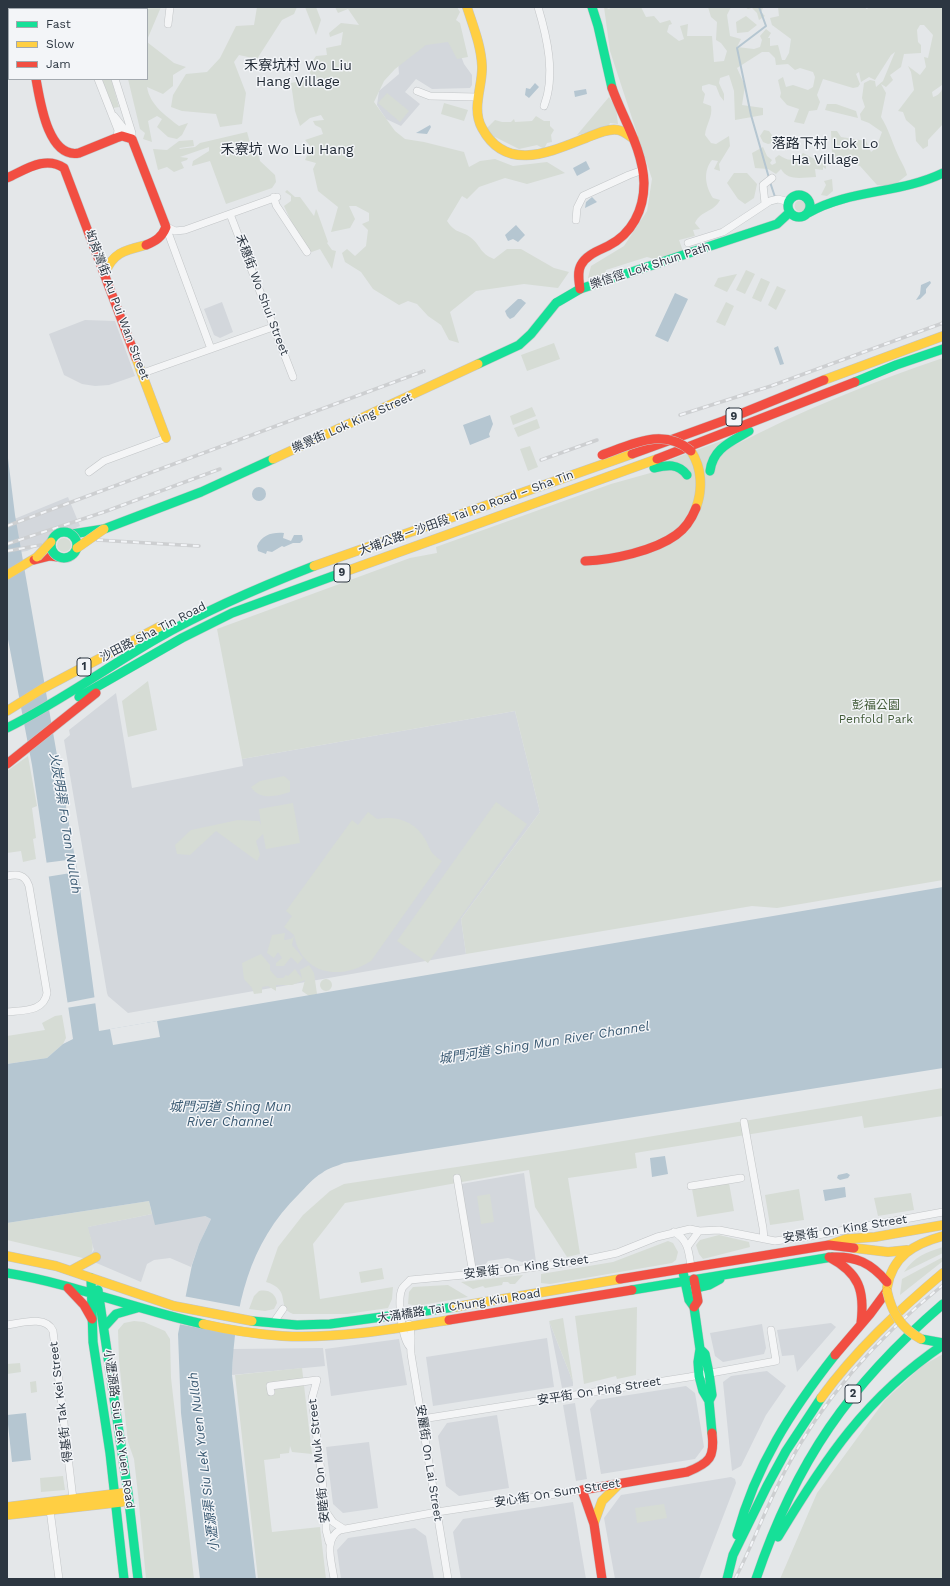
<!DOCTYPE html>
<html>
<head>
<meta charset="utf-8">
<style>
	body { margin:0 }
	#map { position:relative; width:950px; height:1586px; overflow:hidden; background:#e4e7e9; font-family:"Work Sans",sans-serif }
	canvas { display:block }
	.frame { position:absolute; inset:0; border:8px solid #2c3641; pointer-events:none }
	.legend { position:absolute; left:8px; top:8px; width:140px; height:72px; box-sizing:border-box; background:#f3f5f8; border:1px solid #a3a9af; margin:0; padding:5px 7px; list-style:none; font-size:12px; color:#2c3641 }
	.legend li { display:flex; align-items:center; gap:8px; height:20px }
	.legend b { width:20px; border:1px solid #a3a9af }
</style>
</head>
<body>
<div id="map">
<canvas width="950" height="1586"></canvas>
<div class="frame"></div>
<ul class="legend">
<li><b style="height:5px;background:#16e098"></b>Fast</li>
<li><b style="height:5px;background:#ffcf43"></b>Slow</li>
<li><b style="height:5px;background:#f24e42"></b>Jam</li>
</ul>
</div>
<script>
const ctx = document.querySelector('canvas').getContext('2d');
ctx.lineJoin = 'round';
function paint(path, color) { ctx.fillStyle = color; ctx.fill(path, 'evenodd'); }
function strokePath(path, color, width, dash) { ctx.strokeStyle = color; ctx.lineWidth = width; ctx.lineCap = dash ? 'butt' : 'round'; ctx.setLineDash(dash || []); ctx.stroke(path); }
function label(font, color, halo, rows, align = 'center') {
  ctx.font = font + ' "Work Sans","Noto Sans TC",sans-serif'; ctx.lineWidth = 3; ctx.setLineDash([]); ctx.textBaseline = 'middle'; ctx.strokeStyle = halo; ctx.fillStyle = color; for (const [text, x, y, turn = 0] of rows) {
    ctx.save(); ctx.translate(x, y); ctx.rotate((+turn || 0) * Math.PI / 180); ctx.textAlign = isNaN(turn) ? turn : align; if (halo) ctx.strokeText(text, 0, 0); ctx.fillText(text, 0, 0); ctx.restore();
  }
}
paint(new Path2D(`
	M453,35l11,29 8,11v10l-2,3 -38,1 -16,-10 -11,13 15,12 -19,22 -15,-7 -9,-14 2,-14 20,-17 -1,-13 21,-15z
	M222,302l11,30 -13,6 -6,-3 -10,-26z
	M85,320l30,1 20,55 -26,9 -14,1 -13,-2 -18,-9 -15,-41z
	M68,497l12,29 -53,25 -20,3v-32z
	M116,693l16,95 111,-22 -1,-7 273,-48 25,101 -79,107 5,35 -338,59 -20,-17 -1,-3 -43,-253 6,-5 -1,-5z
	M524,1173l12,89h-14l-14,-4 -20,3 -4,5h-11l-12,-82z
	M158,1193l53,26 -12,25 -8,23 -21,-9 -16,2 -7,4 -6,18 -54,-23 7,-9 -7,-23 65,-13z
	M549,1321l24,61v4l-11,2z
	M831,1323l5,4 -39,45 -3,-17 -12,1 -5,-26z
	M762,1324l4,24 -2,6 -41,8 -8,-6 -5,-23z
	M547,1338l7,49 -121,19 -7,-49z
	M399,1339l8,46 -76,11 -6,-47z
	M323,1348l2,18 -93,9 1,-26z
	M767,1371l19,15 -20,29 -25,51 -9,5 -9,-89 8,-6z
	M686,1386l9,7 9,54 -9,12 -94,15 -11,-65 7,-9z
	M575,1403l12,76 -11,2 -13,-76z
	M497,1415l12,73 -50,8 -13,-10 -8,-50 9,-13z
	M369,1442l9,66 -35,5 -10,-9 -7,-57z
	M731,1477l4,2 1,4 -37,96h-84l-11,-61 17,-23z
	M573,1502l13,77h-125l-8,-47 10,-13z
	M415,1528l11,8 8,43h-93l-4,-29 11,-12z`), '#d3d7dc');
paint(new Path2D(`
	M137,7h24l-14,33v-31h-12z
	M257,7h40l-3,7 -12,6 -25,39 -18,-4 -5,7 12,31 -4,31 -22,3 -4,-13 -34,-3 -11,-4 2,-12 13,-21 21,-2 13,-14 16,-32 18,-1z
	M305,7h11l5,13 -5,15z
	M335,7h122l3,5 -4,8 4,3 8,34 -11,2 -9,-17 -22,3 -31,24 -11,12 -10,21 21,29 10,8 19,3 40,10 5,15 11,-6 15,-2 18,7 34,-4 18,11 -38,11 -22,-6 -26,9 -12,12 -5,-3 -15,25c9,13 13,9 23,16 11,8 9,16 24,22l13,-10h14l33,19 15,4 -11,16 -34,-4 -48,7 -26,21 9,31 -10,-3 -8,-15 -13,-9 -11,-12 -9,-3 -9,4 -26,-16 -12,-17 -16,-10 -3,-9 5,-4 8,7 11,-10 2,-16 -6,-6 7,-3v-8l-13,-7h-7l6,13 -5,9 -19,4 7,-25 -20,-16 -5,-22 3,-6 -11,-3 6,-13 -6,-7 18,-6 -2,-6 -6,-3 -2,-4 11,-1 -3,-5 -11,3 -10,8 -5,-15 -4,-28 20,-4 -2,-13 7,-10 11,-1 -1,-7 15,-3 2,-13 -13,5 -1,-4 12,-10 18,2 -11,-16 -10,4z
	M604,7l5,2 3,-2h29l5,10 8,-1 6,7 10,-3 2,4 -3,1 -2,7 12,9 5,-2 -4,-13 8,-2 -1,12h25l2,26 10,-1 3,-10 -6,-8 -5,-3 1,-18 -6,-5 -3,-10h23l-4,8 3,21 11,3 -4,8 17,2 6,-2 2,-7 -2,-4 6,-7 5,4 -3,5h2v8l8,-1 4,15h3l4,-7 2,-14 -19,-14 -2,-7 9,-2 -1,-9h86l3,2 2,-2h74v117l-15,16v6l-5,3 -7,-8 -1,-13 -9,-8 -3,-8 -5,-1 16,-21 -3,-18 -3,-6 12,9 6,-8 -2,-10 4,1 5,-23 -9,-10h-4l-3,5 1,12 3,3v8l-17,1 -3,13 -11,8 3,5 -7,7 -5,-3 5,9 -5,24c8,13 11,25 17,38 3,7 7,12 9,20l-14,11 -16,-1 -17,-19 -25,-8 -3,-5 -1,-22h6l4,6 25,4 5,11 5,-4 6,-16 -13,-9 -8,-3 -1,-6 5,-7 -3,-9 2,-15 6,-3 5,1 1,6 7,-6 12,-29 -4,3 -16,25 -6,-3 -8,5 -2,-10 -3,2 4,10 -2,3 -5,1 -30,-9 -6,16 3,7 -3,8 -8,1 -5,13 -10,-2 5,-13 -12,-4 -7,-8 1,-4 -3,-13 5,-3 3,10 7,-2 15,5 5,-3 2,-10 -2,-5 -13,-4 -5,2 -7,-6 -12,1 -1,-7 -6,-6h-7l-25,16 8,18 -3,19 21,3v7l-28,5 -1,-29 -5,-16 -9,3 -1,5 5,11v7l-4,-5 -4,-10 -7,-2 -7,2v4l3,4 -2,9 8,3c2,11 -5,18 -6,29l6,8 5,1 13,-8 1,10 -11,18 1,7 -6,-2 4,-8 -6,-1c-9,11 -7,26 1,38l7,2c-7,13 -19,10 -25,23l5,6 -7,1 2,6 -16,4 5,14 -20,8 -17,-5 -41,13 -2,6 -7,3 -9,-1 3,-12 33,-20 23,-35 5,-32 -42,-128zM942,85c1,6 -3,10 -9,12l-1,-5z
	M745,7l18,1 -2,4 4,4 -6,4 -2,-7 -5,-5 -4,1z
	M746,16l11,9 -9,7 -11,1 -1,-11z
	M147,42l27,21 12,4 -13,8v11l-10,8 -16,-7c3,18 18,28 32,39l9,-3 -6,12 -5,4 -9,-2 -11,-10 5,-8 -5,-3 -9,5 4,21 -9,-3 2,-6 -5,-4 -12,-50h19z
	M102,79h13l-3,3 7,25 -6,1z
	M387,93l22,18 -9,11 -22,-19z
	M609,97l7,11 2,16 -8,-1 -2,5 -31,7z
	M444,103l24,7 -4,11 -23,-7z
	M827,104h9l20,7 2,7 -33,-8z
	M536,116l8,5h6v5l4,4 -3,5 1,7 -5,1 -3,6 -7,-4 -18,4 -24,-12 -2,2 -8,-9 10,-10 7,2h9l3,-3 1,3 17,-1z
	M764,130l5,1 5,7 -1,5 -5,1 -5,-2 -3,-6z
	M247,132l4,14 8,10 1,5 15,14 1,7 -4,6 -46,16 -16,-43 -18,5 1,-5 16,-10v-4l-29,10 8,1 -1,2 -6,2 3,6 -10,4 -7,-5 -9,3 -5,-21 14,1 12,-9 14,-1 1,6 -14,2 -1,1 16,-2 5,-4z
	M763,147l4,9 5,4 -2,3 2,2 4,-2 -1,-5 4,-3c10,7 16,6 24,-2l23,12v4l-3,-2v3l-8,-1 1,8c-12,0 -28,5 -35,-8l-5,5 -8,-5 -13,-1 -3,-15z
	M734,173h13l10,11 -3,14 -9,6 -7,-5 -11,-16z
	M832,179l1,12 -6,5 -6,-1 5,-10 -2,-4z
	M287,190l8,7h5l14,19 2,-7 1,2 11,31 -1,1 5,7 4,1 -4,18 -12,-20 -14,5 -22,-48 7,-5v-5l-6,-4z
	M794.5 206a5.5 5.5 0 1 1 11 0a5.5 5.5 0 1 1-11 0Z
	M746,270l9,4 -10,20 -9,-4z
	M737,274l-10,18 -13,-6 4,-8z
	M761,278l9,4 -9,20 -9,-4z
	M777,286l9,4 -10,20 -8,-5z
	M726,302l8,4 -9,20 -9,-4z
	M554,343l6,16 -33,12 -6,-16z
	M943,358v522l-166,28 -25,-2 -286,48 -5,-35 79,-107 -25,-101 -273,48 -25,-130 193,-71 27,-5 -1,-6 175,-63 50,-14 -2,-6 70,-26 4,8c68,-35 138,-64 210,-88z
	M532,407l4,9 -23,9 -3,-9z
	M537,419l3,9 -22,9 -4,-9z
	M530,446l8,21 -10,4 -8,-22z
	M57 545a7 7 0 1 1 14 0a7 7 0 1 1-14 0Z
	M148,681l9,49 -29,7 -6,-36z
	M28,756l9,50 -5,2 4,30 -3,1 3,20 -13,3 -2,-11 -14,2v-82z
	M284,776l6,5v11c-13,4 -30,9 -39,-5l9,-6z
	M496,802l31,22 -99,139 -31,-22z
	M293,803l7,40 -34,6 -3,-15 -7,7 4,14 -3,6 -41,-30 -26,24 -13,-1 -2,-9 16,-15 47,-10 21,1 2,4 -2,-16z
	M368,812l9,7c19,-4 39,3 48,20 7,13 4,13 17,22l-71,100c-31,20 -69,14 -77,-26l-10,-8 8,-11 -6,-5 66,-91 6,5z
	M285,933l-1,7 7,-1 3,-3 -2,9 11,13 -5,6 -7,-7 -7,9h-8v-3l6,-5 -4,-6 -4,6 -7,-5 5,-18z
	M261,954l9,11v5l7,8h6l3,-3 2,1 7,-7 7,10 -2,-9 9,-5 5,8 3,21 -8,2 -7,-5 3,-11 -13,5h-16v6l-8,-5 -6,1v6l-8,1 -2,-6 -8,-9 -2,-16z
	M320 985a6 6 0 1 1 12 0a6 6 0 1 1-12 0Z
	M62,1015l4,23 -3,6 -16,14 -40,6v-28l38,-6 -3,-7 13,-7z
	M943,1088v28l-79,12 -2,-12 -227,37 2,15 -69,10 12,76 -13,3 -32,-50 -6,-37 -184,33 -32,41 7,55 73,-12 -1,12 -4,9 -41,6h-54c-18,-7 0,-24 -27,-32l12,-35 25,-32 27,-24 14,-7 219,-33z
	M729,1183l5,28 -37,6 -5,-28z
	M799,1189l5,31 -34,5 -5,-30z
	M911,1193l3,17 -36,6 -4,-18z
	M490,1194l4,28 -13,2 -4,-28z
	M149,1201l3,13 -64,13c2,12 10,23 -1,32l-80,-19v-17z
	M719,1235l30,7 1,5 -47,12 -4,-5 -3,-9 4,-5z
	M668,1241l5,2 5,9 -2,8 -4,3 -122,21 -9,-1v-9l72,-12z
	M943,1247v6l-39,19c10,-15 22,-20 39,-25z
	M943,1257v4l-43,34 2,-16z
	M382,1268l2,11 -23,4 -2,-11z
	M523,1275l-8,9h-5l-2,-2h-5l-1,3 -17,3 -2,-2 -10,3 -12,-7z
	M448,1285l20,12 -52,9 -8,-2 1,-12 4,-5z
	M259,1291c10,-2 17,3 18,12l-3,6 -9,2 -16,-2 5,-13z
	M637,1307l-1,68 -19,4 -1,-3 -32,8 -9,-68z
	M563,1318l10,64 -24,-61z
	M134,1321l10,1 21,9 5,8 1,39 23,201h-48l-8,-85 -4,-35 -6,-17 -9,-81 -1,-31 6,-7z
	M943,1354v225h-163l37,-86 68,-93 37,-34z
	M20,1363l1,9 -14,2v-10z
	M302,1368l10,86 -20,-2 -2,-6 -1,7 -9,1v4l-16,2 7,64 1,8 48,-5 6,52h-68l-23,-204z
	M36,1381l1,11 -6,1 -1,-11z
	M63,1476l2,14 -24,2 -1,-14z
	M664,1504l3,14 -30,5 -2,-15z`), '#d6dcd5');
paint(new Path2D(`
	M535,83l4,4 -10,11 -4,-3 1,-7 4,1z
	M586,89l1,5 -12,3 -1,-6z
	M430,125l1,2 -4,7 -11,-1z
	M586,161l4,8 -13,7 -4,-8z
	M592,197l5,5 -12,6 1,-6z
	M516,225l9,10 -7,7 -5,-3 -5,2 -3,-6z
	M930,281l1,2 -5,6v4l-6,6 -4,1 4,-6 1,-9z
	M675,293l13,6 -20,43 -13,-6z
	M518,299h3l5,4 -12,14 -4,2 -3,-3 -2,-5z
	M778,346l6,18 -4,1 -6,-17z
	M490,415l3,9 -4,10 1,3 -20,8 -7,-20z
	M7,450l8,65 64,366 20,150 844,-144v181l-599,95c-7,3 -16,5 -22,10 -9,5 -16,14 -23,21 -51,50 -64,112 -67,181l24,204h-56l-19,-166 -3,-79 14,-69 7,-21 12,-25 -6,-3 -50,9 -6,-24 -142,22v-159l40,-6 16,-14 10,-5 -41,-274 -25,-131z
	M252 494a7 7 0 1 1 14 0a7 7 0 1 1-14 0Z
	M284,533l-1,5 8,3 3,-6h8l1,5 -3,3h-7l-9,4 -2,-1 -10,6 -5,-1 -1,3 -8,-3 -1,-5c5,-11 15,-14 27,-13z
	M665,1156l3,18 -16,3 -2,-19z
	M847,1173l3,2 -2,3 -8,2 -3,-2 1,-3z
	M845,1187l1,10 -21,4 -2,-11z
	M26,1413l5,47 -19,2 -5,-47z`), '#b5c6d1');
paint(new Path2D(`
	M75,859l2,13 -31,5 -2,-14z
	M96,997l1,6 -31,5 -1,-5z
	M157,1021l3,16 -47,8 -3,-16z
	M183,1296l59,11 -5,28 -59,-11z`), '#e4e7e9');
strokePath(new Path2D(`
	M759,7l7,19 -29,22 14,67 18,63
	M770,182l5,15`), '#b5c6d1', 2);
const street = new Path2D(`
	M25,7v2
	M538,7c9,30 18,68 6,99
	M168,24l2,-17
	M98,79l20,51 -1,7
	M115,79l17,54v6
	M417,91l13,5 47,1
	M114,116l18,23
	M274,197l2,8 31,47
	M765,203l-2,-18 9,-7
	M230,214l63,163
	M576,220l1,-12 6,-12 46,-21 14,-5
	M166,227l45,122
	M167,227l8,4 10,-1 92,-33
	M688,243l35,-11 47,-31 8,-2 11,3
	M143,373l130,-46
	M89,472l15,-11 62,-23
	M7,876c10,-2 18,-2 22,10l18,107c-3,19 -24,17 -40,19
	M744,1122l19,106 1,11
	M457,1178l16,96
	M691,1186l50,-8
	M674,1232c14,7 15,20 17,35
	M688,1246l11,-15
	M276,1323v-4l7,-10
	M409,1324c4,10 1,20 2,30l37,225
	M7,1325c14,-2 39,-10 46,6l20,168
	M410,1347c-8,-8 -13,-47 -8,-58 1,-3 6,-6 8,-9l97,-9 72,-10 38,-8 40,-16 33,-8 9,2 20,-1 56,11 37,-5 131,-24
	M317,1380l-5,18 14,114v18l3,12
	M271,1392l-1,-6 47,-6
	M422,1419l267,-42 87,-16 -5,-31
	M50,1510l9,69
	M326,1512l7,10 11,7
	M334,1579c-2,-16 -11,-40 6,-49l97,-18 145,-22`);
const fast = new Path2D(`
	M592,7l6,19 14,62
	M788 206a11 11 0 1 1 22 0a11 11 0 1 1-22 0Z
	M808,213c42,-24 92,-19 135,-40
	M556,303l24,-14 197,-65 13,-12
	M855,382l41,-17 47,-16
	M654,468c13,-3 24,-5 33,7
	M710,471c3,-23 21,-29 39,-40
	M72,534l32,-5 97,-37 72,-33
	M79,697l103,-59 50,-25 112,-41
	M7,728c52,-26 99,-60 149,-89 50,-29 104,-52 158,-73
	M683,1272l6,28 5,7 6,42 -2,13 1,14 4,15 6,10
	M7,1273c67,11 130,37 196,51
	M91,1278l2,64 17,111 14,126
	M696,1288l13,-3 11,-6
	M98,1290l30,203 10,86
	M632,1290l200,-33
	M252,1321l45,4 33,-1 125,-17
	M105,1326l11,-12 21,-6
	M921,1339l22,4
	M700,1349l5,5 4,19 3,22 -3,6 3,32
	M737,1535c19,-70 54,-124 98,-180
	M778,1537c47,-78 88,-140 165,-192
	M727,1579l6,-24 34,-69 19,-35 35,-53
	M756,1579c40,-118 93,-194 187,-275`);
const slow = new Path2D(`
	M467,7c6,19 14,38 15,59 1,20 -11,42 0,62 24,45 68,24 104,10 10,-4 22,-10 32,-8 6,1 11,6 16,9
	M108,9l3,-2
	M105,273c8,-21 21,-23 41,-28
	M136,358l30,80
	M824,380l119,-44
	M691,451c11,17 12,38 5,57
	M314,566l318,-112
	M344,572l313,-113
	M7,575l30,-18
	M7,711l35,-22 117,-62
	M829,1245l17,-6 29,-2 68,-12
	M854,1248l34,4 19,-2
	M7,1256l49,10 118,40 78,15
	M72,1270l24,-13
	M887,1288c5,-32 27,-44 56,-52
	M455,1307l165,-28
	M203,1324c26,6 52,10 79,12 56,3 112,-7 167,-16
	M821,1398c34,-47 77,-87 122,-125
	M7,1507l115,-14
	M7,1515l115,-13
	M594,1523l8,-22 16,-16`);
const jam = new Path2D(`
	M7,30l2,-1
	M36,79c4,22 12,80 43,74l37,-15 6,-2 10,3 34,88c-4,10 -10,14 -20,18
	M7,178c18,-8 38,-23 57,-10l72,190
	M580,289c-1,-8 -3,-17 1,-24 5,-10 17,-14 27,-19 24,-12 36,-36 36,-63 -1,-34 -21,-64 -32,-95
	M632,454l91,-33 101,-41
	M657,459l198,-77
	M34,560l16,-4 8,1
	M585,561c27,-1 69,-10 91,-26 10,-7 16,-17 20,-27
	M7,764l89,-71
	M829,1257c30,16 36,33 32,66
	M832,1257c24,-1 39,6 55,25
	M620,1279l209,-34 25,3
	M694,1279l4,22 -4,6
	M68,1288l16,17 8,14
	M449,1320l183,-30
	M835,1355l35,-41 17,-23
	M602,1579l-8,-55 -12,-34 105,-18c23,-9 28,-15 25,-39`);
strokePath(street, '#c2c5c7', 8);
strokePath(fast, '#c2c5c7', 10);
strokePath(slow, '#c2c5c7', 10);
strokePath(jam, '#c2c5c7', 10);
strokePath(street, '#f4f5f6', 7);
strokePath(fast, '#16e098', 9);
strokePath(slow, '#ffcf43', 9);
strokePath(jam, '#f24e42', 9);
const rail = new Path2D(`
	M680,415l91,-29 172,-63
	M541,460l56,-20
	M7,526l417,-155
	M97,540l102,6
	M7,544l97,-32 116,-43
	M7,551l34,-6
	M735,1579c18,-35 31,-72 50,-108 38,-73 93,-134 158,-186`);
strokePath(rail, '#cdcfd1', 3.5);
strokePath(rail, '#f3f5f8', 2, [6]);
const fastBridge = new Path2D(`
	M478,364l41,-19 12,-11 25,-31
	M51 545a13 13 0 1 1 26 0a13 13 0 1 1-26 0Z`);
const slowBridge = new Path2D(`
	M273,459l205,-95
	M77,548l27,-19
	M37,557l14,-15
	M887,1291c5,22 14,37 34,48`);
const jamBridge = new Path2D(`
	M602,455c31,-11 61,-28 89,-4`);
strokePath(fastBridge, '#c2c5c7', 10, []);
strokePath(slowBridge, '#c2c5c7', 10, []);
strokePath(jamBridge, '#c2c5c7', 10, []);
strokePath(fastBridge, '#16e098', 9);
strokePath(slowBridge, '#ffcf43', 9);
strokePath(jamBridge, '#f24e42', 9);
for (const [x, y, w] of [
	[734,417,16],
	[342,573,16],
	[84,667,14],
	[853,1394,16]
]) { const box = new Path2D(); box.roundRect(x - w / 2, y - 9, w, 18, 3); ctx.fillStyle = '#f3f5f8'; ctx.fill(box); strokePath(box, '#2c3641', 1); }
label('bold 11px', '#2c3641', null, [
	["9",734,417],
	["9",342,573],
	["1",84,667],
	["2",853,1394]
]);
label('12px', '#2c3641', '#f3f5f8', [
	["樂信徑 Lok Shun Path",650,266,-18],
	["禾穗街 Wo Shui Street",262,295,69],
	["㘭背灣街 Au Pui Wan Street",117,305,69],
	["樂景街 Lok King Street",352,423,-24],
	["大埔公路－沙田段 Tai Po Road – Sha Tin",466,513,-20],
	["沙田路 Sha Tin Road",153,632,-27],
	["安景街 On King Street",845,1229,-9],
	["安景街 On King Street",526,1267,-7],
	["大涌橋路 Tai Chung Kiu Road",459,1306,-9],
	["安平街 On Ping Street",599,1391,-9],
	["得基街 Tak Kei Street",61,1402,-97],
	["小瀝源路 Siu Lek Yuen Road",119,1429,82],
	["安睦街 On Muk Street",319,1461,-96],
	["安麗街 On Lai Street",429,1463,81],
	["安心街 On Sum Street",557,1493,-9]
]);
label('12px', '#445c3a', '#f3f5f8', [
	["彭福公園",876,705],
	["Penfold Park",876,719]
]);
label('italic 13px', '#395972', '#f3f5f8', [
	["火炭明渠 Fo Tan Nullah",65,823,81],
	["城門河道 Shing Mun River Channel",544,1043,-9],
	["城門河道 Shing Mun",230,1107],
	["River Channel",230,1122],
	["小瀝源渠 Siu Lek Yuen Nullah",204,1462,-97]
]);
label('14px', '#1e2732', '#f3f5f8', [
	["禾寮坑村 Wo Liu",298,66],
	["Hang Village",298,82],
	["落路下村 Lok Lo",825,144],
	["Ha Village",825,160],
	["禾寮坑 Wo Liu Hang",287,150]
]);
</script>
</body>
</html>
